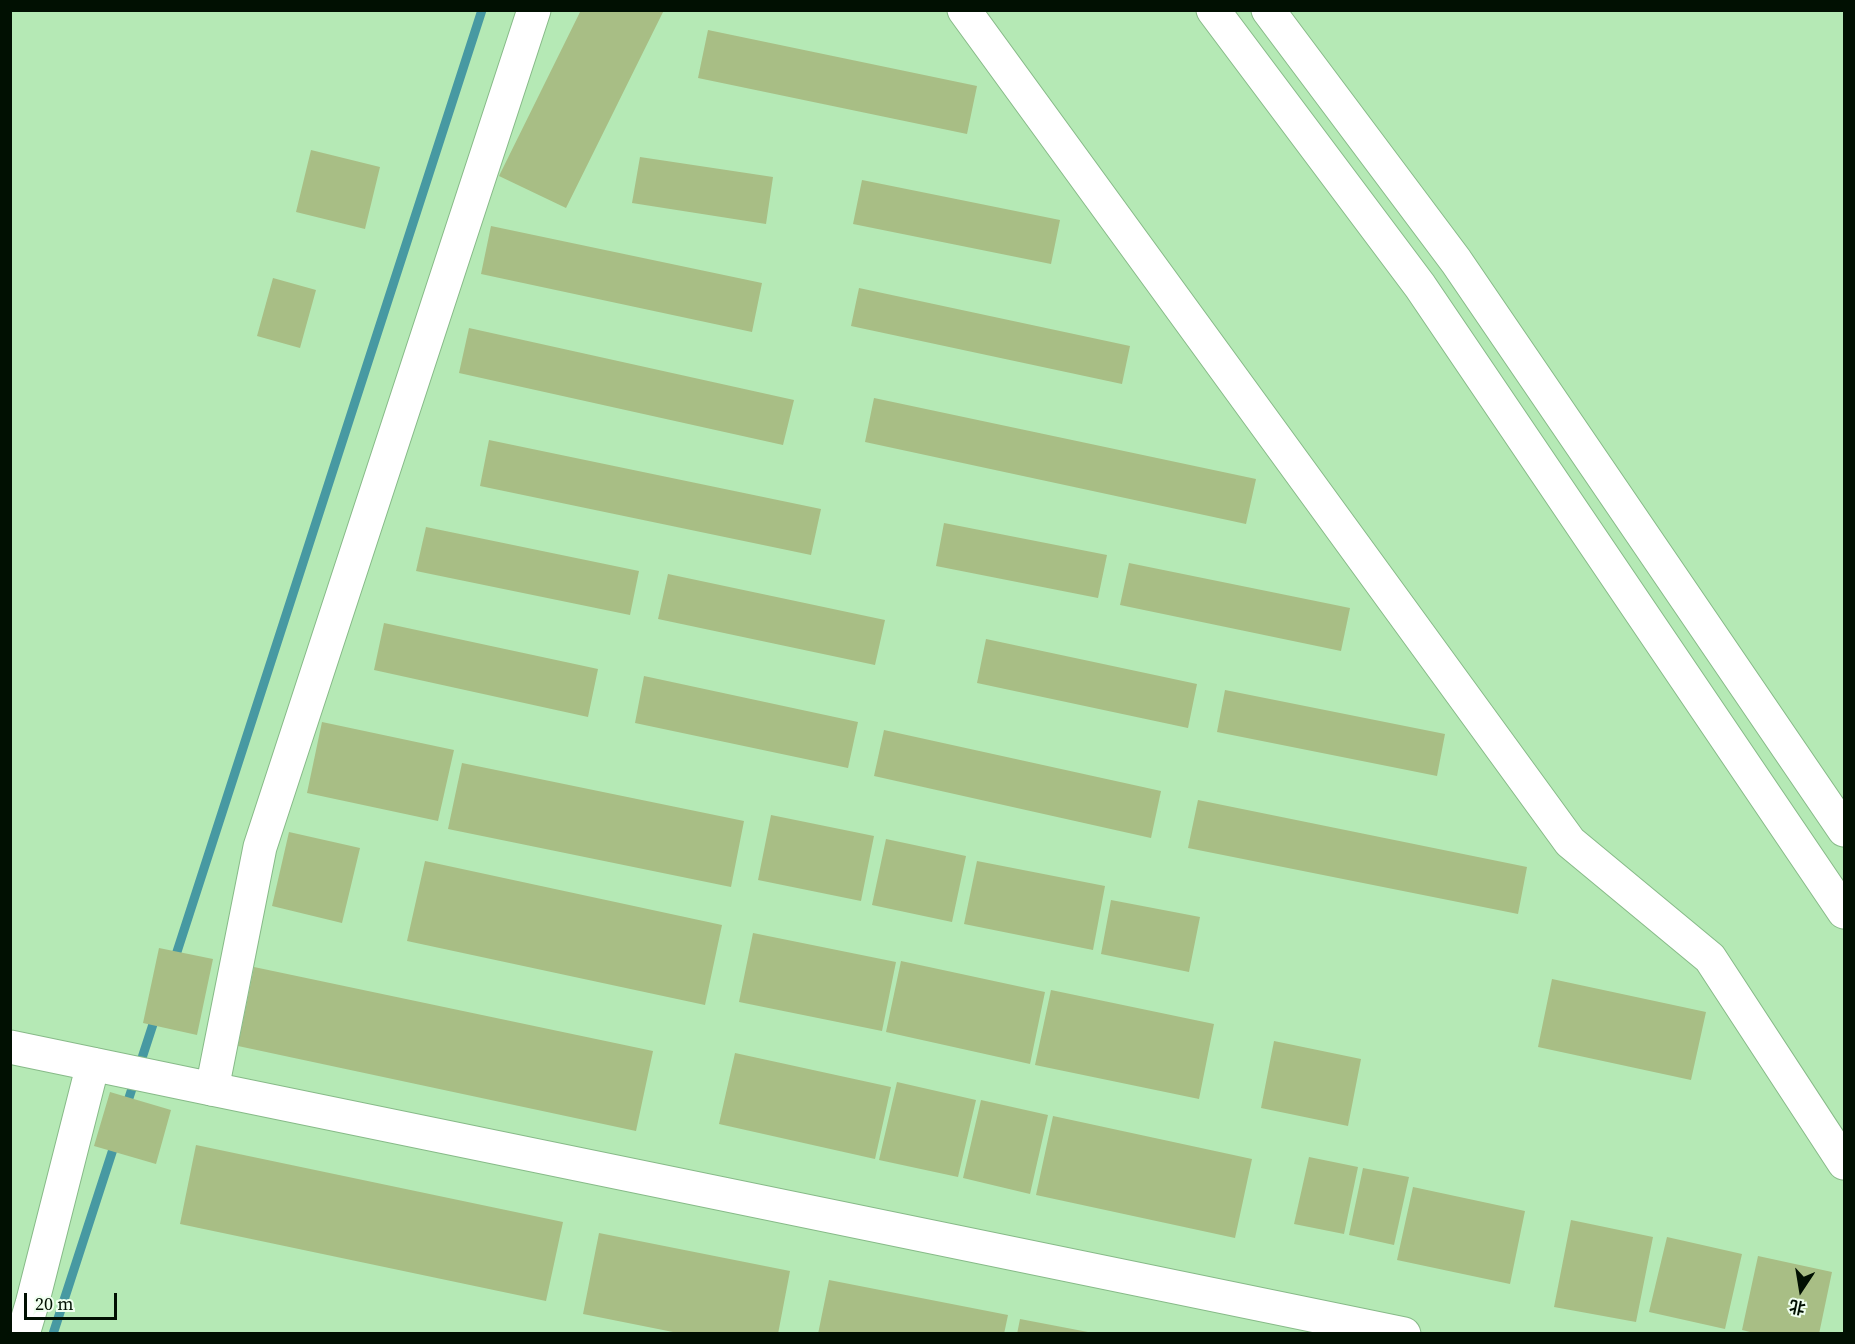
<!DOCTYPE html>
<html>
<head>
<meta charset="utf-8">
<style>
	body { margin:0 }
	#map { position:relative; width:1855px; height:1344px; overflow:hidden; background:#b5e9b5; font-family:"Source Serif 4","Noto Sans SC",serif }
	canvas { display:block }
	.frame { position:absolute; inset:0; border:12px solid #011002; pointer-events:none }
	.north { position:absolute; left:1771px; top:1260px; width:60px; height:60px; -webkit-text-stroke:4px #efffef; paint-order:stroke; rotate:192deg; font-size:16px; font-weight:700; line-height:24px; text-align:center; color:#011002 }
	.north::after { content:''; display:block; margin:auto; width:21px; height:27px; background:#011002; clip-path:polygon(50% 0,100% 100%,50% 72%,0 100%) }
	.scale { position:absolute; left:24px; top:1293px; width:93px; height:27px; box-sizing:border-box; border:3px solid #011002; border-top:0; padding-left:8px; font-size:18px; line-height:21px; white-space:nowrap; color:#011002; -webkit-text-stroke:4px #efffef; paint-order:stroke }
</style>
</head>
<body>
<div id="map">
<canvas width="1855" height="1344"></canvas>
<div class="frame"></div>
<div class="north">北</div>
<div class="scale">20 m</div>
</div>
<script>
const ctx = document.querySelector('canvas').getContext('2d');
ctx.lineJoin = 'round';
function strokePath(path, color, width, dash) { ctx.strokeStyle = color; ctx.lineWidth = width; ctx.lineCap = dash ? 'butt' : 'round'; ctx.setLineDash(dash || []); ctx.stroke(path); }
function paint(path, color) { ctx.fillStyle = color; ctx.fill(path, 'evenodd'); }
strokePath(new Path2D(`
	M174,961l308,-951
	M126,1107l30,-92
	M53,1334l63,-194`), '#4799a2', 9);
paint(new Path2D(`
	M581,10h83l-98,198 -67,-32z
	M708,30l269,56 -10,48 -269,-56z
	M311,150l69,17 -15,62 -69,-17z
	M640,157l133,20 -7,47 -134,-21z
	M862,180l198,40 -9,44 -198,-40z
	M491,226l271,57 -10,49 -271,-58z
	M273,278l43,12 -16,58 -43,-12z
	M859,288l271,58 -8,38 -271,-58z
	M469,328l325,72 -11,45 -324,-72z
	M874,398l382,81 -10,45 -381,-82z
	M489,440l332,69 -10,46 -331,-69z
	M944,523l163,32 -9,43 -162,-32z
	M426,527l213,44 -9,44 -214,-44z
	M1129,563l221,45 -9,43 -221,-46z
	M668,574l217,46 -10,45 -217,-46z
	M384,623l214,46 -10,48 -214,-47z
	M986,639l211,45 -9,44 -211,-45z
	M644,676l214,46 -10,46 -213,-45z
	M1225,690l220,44 -8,42 -220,-44z
	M322,722l132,28 -16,71 -131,-28z
	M884,730l277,61 -10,47 -277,-62z
	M462,763l282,58 -13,66 -283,-58z
	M1198,800l329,67 -9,47 -330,-66z
	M771,815l103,21 -13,65 -103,-21z
	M289,832l71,16 -18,75 -70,-17z
	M886,839l80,17 -14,66 -80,-17z
	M425,861l297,64 -17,80 -298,-64z
	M977,861l128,25 -12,64 -129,-26z
	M1111,900l89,17 -11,55 -88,-18z
	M753,933l143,29 -14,69 -143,-29z
	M159,948l54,11 -16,76 -54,-12z
	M901,961l144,31 -15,72 -144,-32z
	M254,967l399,84 -17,80 -398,-85z
	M1552,979l154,33 -15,68 -153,-33z
	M1051,990l163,34 -15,75 -164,-34z
	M1274,1041l87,18 -13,67 -87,-18z
	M735,1053l156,34 -16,72 -156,-35z
	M897,1082l79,18 -18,77 -79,-17z
	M110,1092l61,18 -15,54 -62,-18z
	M981,1100l67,15 -18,79 -67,-16z
	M1053,1116l199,43 -17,79 -199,-43z
	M196,1145l367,77 -17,79 -366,-77z
	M1309,1157l49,10 -14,67 -50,-10z
	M1363,1168l46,9 -15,68 -45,-10z
	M1413,1187l112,24 -15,73 -113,-24z
	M1571,1220l82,17 -17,85 -82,-15z
	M599,1233l191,38 -12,63h-95l-100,-20z
	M1667,1237l75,17 -17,75 -76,-17z
	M1758,1256l74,16 -13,62h-61l-16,-4z
	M829,1280l179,35 -4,19h-186z
	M1020,1319l68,13 -1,2h-70z`), '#a8be85');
const minor = new Path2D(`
	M10,1047l202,42 48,-242 274,-837
	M23,1334l9,-30 61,-240`);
const tertiary = new Path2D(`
	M964,10l606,832 140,116 134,205
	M212,1089l1192,245`);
const motorway = new Path2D(`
	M1213,10l207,276 424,626
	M1268,10l188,251 388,569`);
strokePath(minor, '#87ba88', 35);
strokePath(tertiary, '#87ba88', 35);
strokePath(motorway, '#87ba88', 35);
strokePath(minor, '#fff', 33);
strokePath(tertiary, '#fff', 33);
strokePath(motorway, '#fff', 33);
</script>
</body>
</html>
